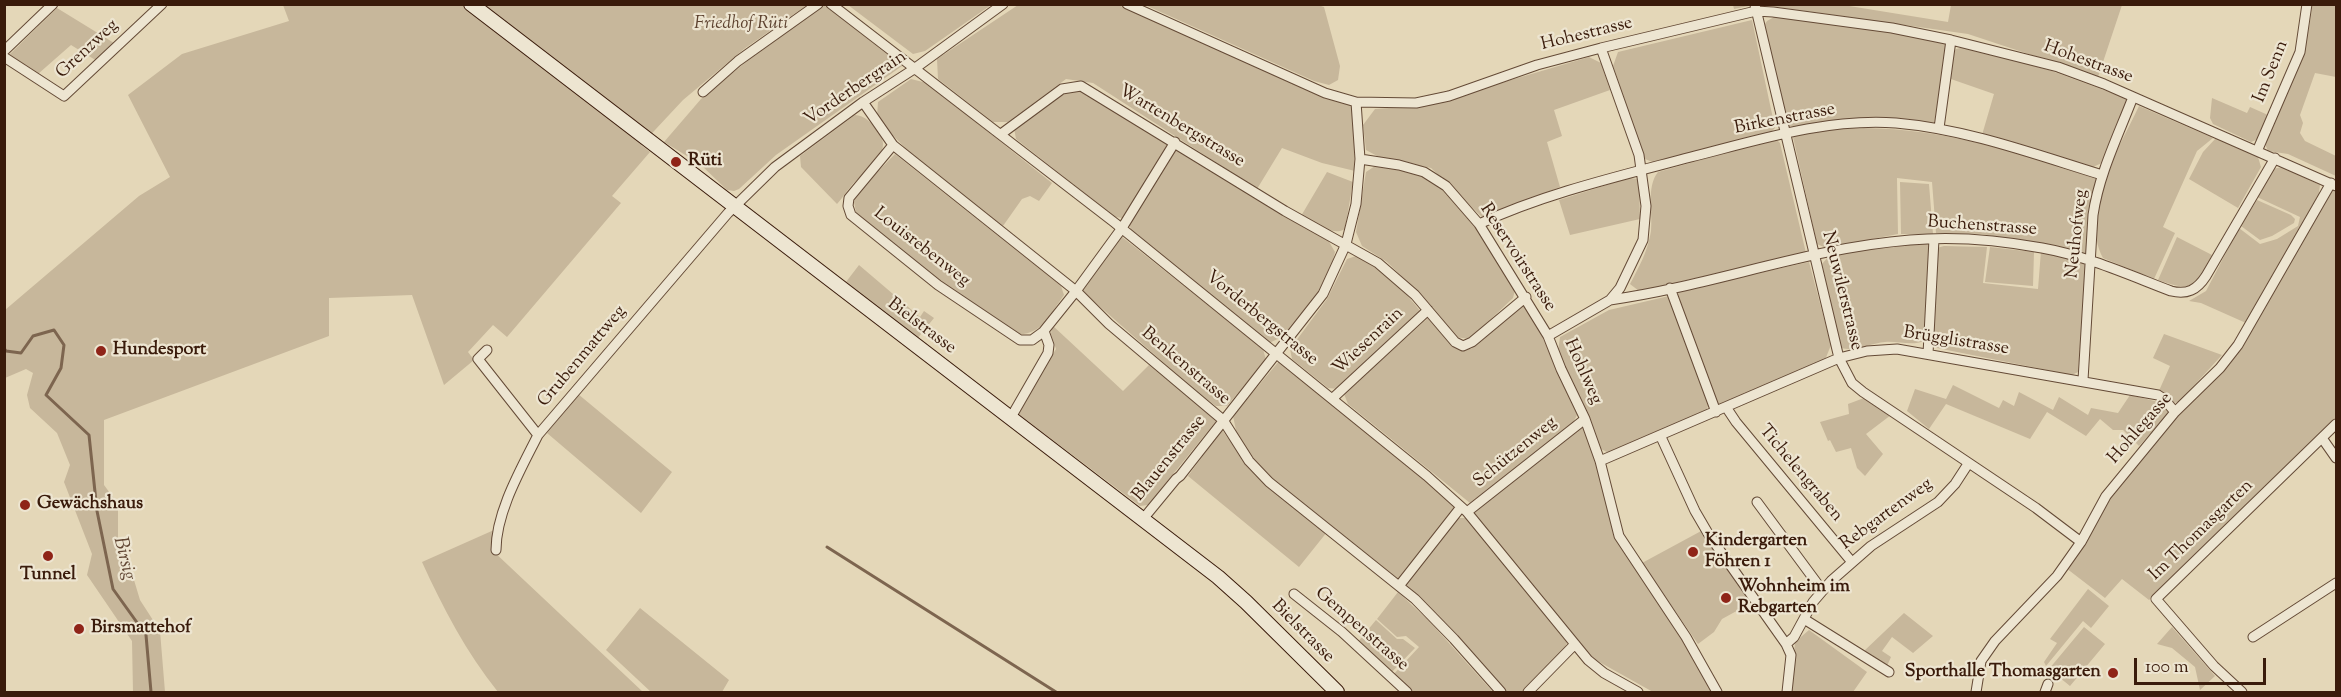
<!DOCTYPE html>
<html>
<head>
<meta charset="utf-8">
<style>
	body { margin:0 }
	#map { position:relative; width:2341px; height:697px; overflow:hidden; background:#e4d7b8; font-family:"Sorts Mill Goudy",serif }
	canvas { display:block }
	.frame { position:absolute; inset:0; border:6px solid #3a1b0b; pointer-events:none }
	.scale { position:absolute; left:2134px; top:658px; width:132px; height:27px; box-sizing:border-box; border:3px solid #3a1b0b; border-top:0; padding-left:8px; font-size:18px; line-height:21px; white-space:nowrap; color:#3a1b0b; -webkit-text-stroke:4px #ede5d1; paint-order:stroke }
</style>
</head>
<body>
<div id="map">
<canvas width="2341" height="697"></canvas>
<div class="frame"></div>
<div class="scale">100 m</div>
</div>
<script>
const ctx = document.querySelector('canvas').getContext('2d');
ctx.lineJoin = 'round';
function paint(path, color) { ctx.fillStyle = color; ctx.fill(path, 'evenodd'); }
function strokePath(path, color, width, dash) { ctx.strokeStyle = color; ctx.lineWidth = width; ctx.lineCap = dash ? 'butt' : 'round'; ctx.setLineDash(dash || []); ctx.stroke(path); }
function label(font, color, halo, rows, align = 'center') {
  ctx.font = font + ' "Sorts Mill Goudy",serif'; ctx.lineWidth = 4.5; ctx.setLineDash([]); ctx.textBaseline = 'middle'; ctx.strokeStyle = halo; ctx.fillStyle = color; for (const [text, x, y, turn = 0] of rows) {
    ctx.save(); ctx.translate(x, y); ctx.rotate((+turn || 0) * Math.PI / 180); ctx.textAlign = isNaN(turn) ? turn : align; if (halo) ctx.strokeText(text, 0, 0); ctx.fillText(text, 0, 0); ctx.restore();
  }
}
paint(new Path2D(`
	M283,5h524l-63,44 -61,51 -42,45 9,7 -38,44 9,7 -114,134 -14,-12 -25,27 6,8 -30,25 -32,-90 -83,3v38l-225,84v65l14,19v42l13,24 9,30 20,31 5,61h-32l-1,-51 -45,-66 5,-21 -28,-72 6,-17 -13,-32 -27,-25 -3,-13 6,-22 -7,-4 -21,9v-68l134,-114 31,-19 -42,-82 54,-41 107,-33z
	M824,5l78,61 -126,89 -37,34 -5,2 -7,-1 -27,-26 -36,-22 37,-43 57,-47z
	M848,5v-1l143,1 -66,46 -12,3z
	M1018,5h98l5,1 201,91 31,9 2,65 -33,-8 -40,-15 -25,41 -164,-106 -27,-4 -58,43h-15l-55,-43 -1,-20z
	M1145,5h173l6,2 16,59 -2,14 -9,5 -15,-4z
	M1733,5h110l105,17 3,-17h171l-24,72 -130,-43 -191,-27 -24,-2 -19,4z
	M2312,5h24v72l-21,-4 -15,42 3,8 -3,10 5,8 31,15v20l-48,-22 -20,-3 -3,-7c18,-44 44,-91 47,-139z
	M57,8l57,35 -17,18 -26,-16 -33,29 -26,-14 -3,-5z
	M1774,17l31,2 142,23 -13,82 -145,2 -26,-99 4,-6z
	M1752,20l23,108 -5,5 -115,30 -10,-4 -32,-93 5,-14z
	M1964,47l88,24 76,28 -24,63 -11,5 -111,-32 12,-41 -46,-16 3,-23 5,-6z
	M1589,57l12,6 9,27 -56,20 8,26 -15,6 13,45 -77,31 -52,-50 -52,-11 -13,-7 -3,-25 12,-16 51,-4z
	M911,79l16,4 125,100 -13,18 -9,-5 -8,3 -19,27c-44,-34 -92,-66 -126,-109l1,-15z
	M1077,90l10,2 84,52 -45,72 -4,2 -7,-1 -99,-78 -2,-11 50,-35z
	M2212,98l35,15 3,-6 18,8 -7,23 -10,4 -38,-18 -3,-6z
	M2139,106l74,32 -16,13 -34,76 12,6 -21,46 -51,-21c-24,-47 16,-109 36,-152z
	M855,115c9,1 14,5 19,12 4,5 9,10 9,17 0,16 -21,29 -31,41 -6,6 -9,13 -15,19l-36,-37 -1,-11z
	M1864,128c81,1 156,24 232,51l-8,33v42l-106,-20 -46,-1 -4,-51 -35,-4 1,56 -72,14 -9,-4 -24,-107c14,-11 53,-8 71,-9z
	M2216,138l42,19 3,10 -23,41 -49,-29 14,-27z
	M1772,140h5l3,3 26,110 -167,38 -9,-7c9,-17 18,-33 21,-53 2,-19 -5,-44 7,-59z
	M1176,148l152,92 7,12 -4,16 1,8 -50,61 -13,6 -138,-112 -2,-10z
	M895,154l166,132 3,9c-14,19 -22,41 -48,39l-70,-47 -89,-70 -3,-15 3,-9z
	M1378,164c20,4 41,7 57,19 37,26 57,70 80,107l-2,8 -43,41 -15,-2 -34,-42 -34,-33 -25,-16 -6,-14 10,-60z
	M2282,167l38,18 -2,14 -72,124 -45,-20 -12,-2 17,-10 33,-63 21,16 17,-5 21,-13 2,-9 -43,-20 16,-28z
	M1327,172l26,10 -8,47c-13,8 -31,-7 -44,-13z
	M1629,178l10,1 1,40 -70,16 -11,-35z
	M1900,182l29,2 4,50h-32z
	M2332,188l4,2v229l-187,181 -27,-21 -17,19 -39,-30 42,-71 69,-81 62,-65z
	M2257,200l34,15 4,4 -1,4 -22,13 -12,4 -19,-14z
	M1121,236l142,113 3,11 -39,46h-11l-18,-13 -117,-103z
	M2177,237l35,18c-17,32 -18,38 -54,25z
	M1931,241l-6,100c-14,5 -26,0 -40,1 -14,1 -29,10 -44,6l-19,-84 7,-8 52,-10z
	M1944,246l43,1 -4,36 55,6 3,-38 46,12 -9,109 -6,3 -135,-27 -5,-6 5,-94z
	M1990,247l44,5 -1,34 -48,-4z
	M1359,255c25,15 44,34 62,57l-83,77 -10,-1 -36,-29 -2,-10 37,-50 20,-40z
	M1809,262l22,83 -6,15 -107,46 -42,-111 5,-5z
	M859,265l61,52 4,-6 10,7 -17,21 -71,-57z
	M1669,296l40,107 -3,9 -97,41 -8,-4 -11,-30 -32,-67 2,-15 49,-27z
	M1525,302c19,36 34,74 53,111l-5,10 -103,80 -122,-99 -4,-10 84,-76 24,28 19,3z
	M1052,325l71,66 26,-26 68,55 -69,85 -8,1 -123,-93 39,-64 -5,-15z
	M2164,334l58,21 -43,47 -6,1 -15,-10 12,-27 -17,-8z
	M1280,360l177,146 -57,74 -136,-108 -27,-37 -4,-19z
	M1953,385l46,23 4,-8 11,6 5,-14 34,18 6,-13 29,18 3,-7 27,5 12,-18 33,8 6,10 -30,33 -16,-16h-10l-13,-11 -14,17 -39,-24 -17,27 -84,-35 -17,25 -22,-18 8,-22 31,10z
	M578,394l94,78 -31,41 -94,-80z
	M1864,398l27,17 -25,19 17,20 -18,22 -8,-8 -6,-20 -15,4 -6,-12 -2,1 -8,-19 29,-8 -1,-10z
	M1583,425l16,45 15,67 66,96 33,59h-60l-59,-33 -123,-146z
	M1222,430l26,36 79,66 -28,35 -111,-91z
	M1456,518h10l101,125 -3,6 -40,43h-19l-60,-69 -41,-38z
	M494,530l-2,20 151,142h-145c-32,-40 -55,-84 -76,-130z
	M1703,530l50,72 -31,17 -8,13 -16,12 -56,-81z
	M2088,589l21,17 -18,22 -8,-7 -37,45 -2,-4 13,-19 -7,-4z
	M1398,592l32,30 63,70h-81l-19,-17 26,-28 -13,-11 -9,1 -20,-18z
	M640,608l89,72 -7,12h-71l-45,-42z
	M1904,613l29,23 -20,17 -21,-16 -10,14 9,6 -4,9 -24,-14z
	M1376,620l21,19h6l12,9 -25,26 -33,-31z
	M2084,627l21,17 -35,42 -21,-17z
	M2172,627l43,49 -15,14 -5,-23 -23,-19 -15,-4z
	M1809,630l58,42 -14,20h-62l4,-50z`), '#c7b79b');
strokePath(new Path2D(`
	M4,348l2,3 15,2 12,-17 21,-6 10,15 -3,23 -15,27 43,40 8,76 16,78 33,46 5,57
	M827,547l229,145`), '#7d654f', 3);
const street = new Path2D(`
	M831,4l284,219 312,253 40,36 121,148 16,13 34,19
	M1127,4l198,89 31,9 60,1 33,-7 88,-31 64,-17 155,-37 17,1 119,16 59,12 107,27 46,17 232,102
	M1755,5l84,353 13,25 11,9 173,116 45,34
	M1601,48l38,107 7,51 -3,34 -23,48 -10,12 -62,36 13,33 24,50 15,42 19,75 67,101 31,55
	M4,51l49,-47
	M4,57l60,39 98,-92
	M703,92l35,-31 80,-57
	M863,102l30,43 183,146 33,33 114,96 26,41 20,21 146,117 39,40 47,53
	M1939,128l12,-88
	M1001,134l61,-45 19,-3 204,125 93,52 37,32 40,47 8,4 9,-4 54,-45
	M893,145l-44,53 -1,8 3,9 87,70 82,55h12l11,-8 33,-41 46,-63 53,-86
	M2258,149l42,-97 7,-48
	M1360,159l39,6 25,7 22,14 33,38 69,112
	M1479,224c67,-31 141,-48 212,-67 67,-17 135,-39 205,-34 70,6 138,31 206,52
	M1670,288l46,124
	M1610,300c101,-14 198,-52 300,-60 44,-4 89,0 132,8 45,8 87,27 129,43 16,4 26,-1 35,-15l69,-118
	M487,350l-9,9 60,76
	M1928,354l6,-115
	M2083,380l10,-165c6,-41 25,-79 40,-118
	M1333,398l95,-88
	M1726,407l10,15 115,139
	M1010,419l38,-66 1,-8 -5,-14
	M1661,437l34,74 14,24 77,109
	M2322,438l14,20
	M1600,461l239,-103 28,-7 30,-2 261,46 6,4 11,13
	M1757,502l65,88
	M1467,512l118,-93
	M1143,519l33,-40 4,-3 143,-182 23,-50 10,-40 4,-45 -4,-57
	M496,550c0,-38 25,-81 42,-115l190,-222 47,-46 88,-65 51,-33 89,-65
	M1399,586l62,-79
	M1294,594l48,38 65,60
	M1804,619l85,53
	M2253,637l83,-54
	M1528,692l47,-48
	M1787,692l4,-37 -5,-11 8,-7 19,-35 18,-21 40,-35 67,-44 17,-18 13,-20
	M1976,692l5,-31 14,-20 62,-65 24,-34 25,-46 69,-84 45,-44 18,-23 93,-162
	M2045,692l3,-8
	M2242,692l-28,-26 -58,-67 180,-175`);
const secondary = new Path2D(`
	M471,4l747,573 28,25 91,90`);
strokePath(street, '#644a36', 11);
strokePath(secondary, '#3a1b0b', 16);
strokePath(street, '#ede5d1', 9);
strokePath(secondary, '#ede5d1', 14);
for (const [x, y, r, color] of [
	[676,162,6,"#8f2418"],
	[101,351,6,"#8f2418"],
	[25,505,6,"#8f2418"],
	[1693,552,6,"#8f2418"],
	[48,556,6,"#8f2418"],
	[1726,598,6,"#8f2418"],
	[79,629,6,"#8f2418"],
	[2113,673,6,"#8f2418"]
]) { const dot = new Path2D(); dot.arc(x, y, r, 0, 2 * Math.PI); ctx.fillStyle = color; ctx.fill(dot); strokePath(dot, '#ede5d1', 2); }
label('italic 18px', '#5d422f', '#ede5d1', [
	["Friedhof Rüti",741,25]
]);
label('18px', '#3a1b0b', '#ede5d1', [
	["Hohestrasse",1587,35,-14],
	["Grenzweg",88,50,-43],
	["Hohestrasse",2088,63,20],
	["Im Senn",2272,72,-68],
	["Vorderbergrain",856,89,-34],
	["Birkenstrasse",1785,120,-11],
	["Wartenbergstrasse",1181,127,31],
	["Buchenstrasse",1982,227,4],
	["Neuhofweg",2078,234,-84],
	["Louisrebenweg",921,248,38],
	["Reservoirstrasse",1517,258,57],
	["Neuwilerstrasse",1841,291,76],
	["Vorderbergstrasse",1261,319,39],
	["Bielstrasse",921,327,37],
	["Wiesenrain",1369,342,-43],
	["Brügglistrasse",1956,342,9],
	["Grubenmattweg",583,357,-50],
	["Benkenstrasse",1185,367,40],
	["Hohlweg",1582,372,66],
	["Hohlegasse",2141,429,-49],
	["Schützenweg",1516,453,-39],
	["Blauenstrasse",1170,459,-51],
	["Tichelengraben",1800,474,50],
	["Rebgartenweg",1887,515,-36],
	["Im Thomasgarten",2202,531,-44],
	["Gempenstrasse",1361,630,41],
	["Bielstrasse",1302,632,45]
]);
label('bold 18px', '#3a1b0b', '#ede5d1', [
	["Rüti",688,162],
	["Hundesport",113,351],
	["Gewächshaus",37,505],
	["Kindergarten",1705,542],
	["Föhren 1",1705,563],
	["Tunnel",48,576,"center"],
	["Wohnheim im",1738,588],
	["Rebgarten",1738,609],
	["Birsmattehof",91,629],
	["Sporthalle Thomasgarten",2101,673,"right"]
], 'left');
label('italic 20px', '#614633', '#ede5d1', [
	["Birsig",123,559,76]
]);
</script>
</body>
</html>
